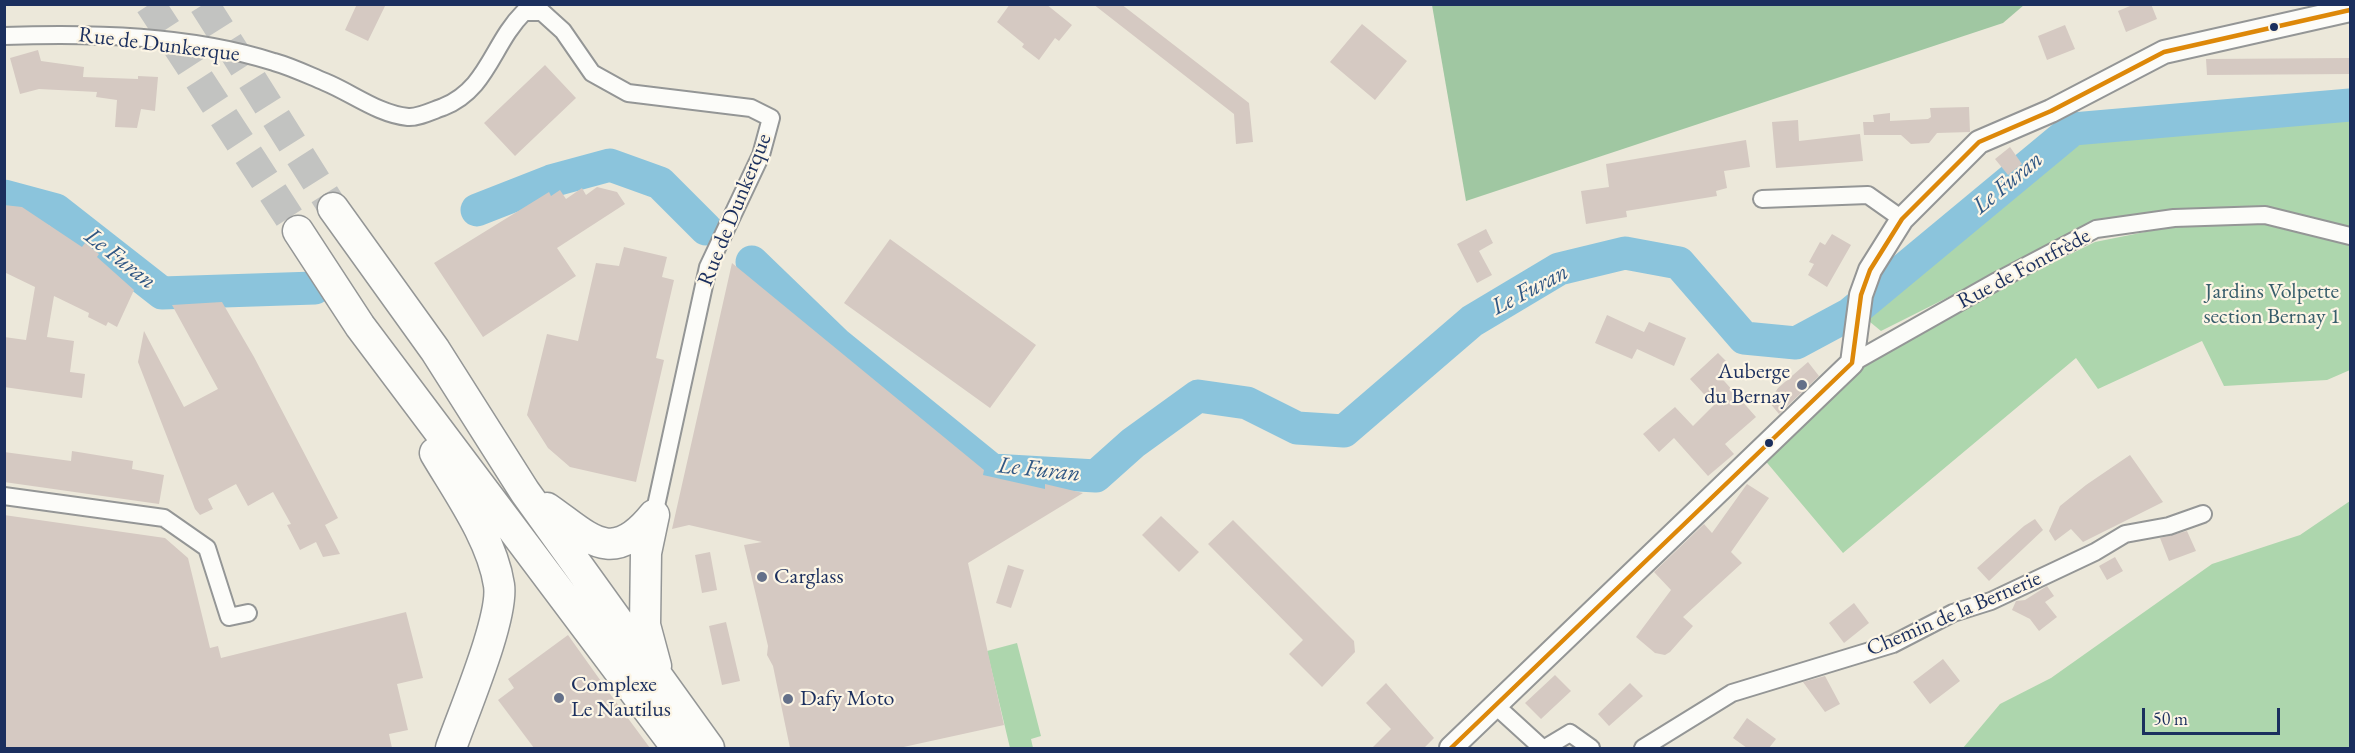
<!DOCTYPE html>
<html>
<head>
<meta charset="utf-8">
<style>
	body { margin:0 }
	#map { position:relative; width:2355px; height:753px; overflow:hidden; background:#ece8da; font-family:"EB Garamond",serif }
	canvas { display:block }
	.frame { position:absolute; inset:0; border:6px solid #1b2f5e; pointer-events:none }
	.scale { position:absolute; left:2142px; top:708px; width:138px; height:27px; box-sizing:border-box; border:3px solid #1b2f5e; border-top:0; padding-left:8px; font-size:18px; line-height:21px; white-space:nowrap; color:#1b2f5e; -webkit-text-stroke:4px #fcf5e5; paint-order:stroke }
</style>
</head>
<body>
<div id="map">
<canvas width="2355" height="753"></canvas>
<div class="frame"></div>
<div class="scale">50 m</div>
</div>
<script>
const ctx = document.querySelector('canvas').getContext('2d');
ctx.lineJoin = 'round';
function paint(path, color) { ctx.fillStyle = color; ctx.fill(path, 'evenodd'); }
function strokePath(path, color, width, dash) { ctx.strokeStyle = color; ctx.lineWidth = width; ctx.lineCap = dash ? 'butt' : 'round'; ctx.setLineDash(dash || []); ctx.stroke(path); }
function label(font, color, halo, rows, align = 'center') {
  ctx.font = font + ' "EB Garamond",serif'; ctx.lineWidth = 4.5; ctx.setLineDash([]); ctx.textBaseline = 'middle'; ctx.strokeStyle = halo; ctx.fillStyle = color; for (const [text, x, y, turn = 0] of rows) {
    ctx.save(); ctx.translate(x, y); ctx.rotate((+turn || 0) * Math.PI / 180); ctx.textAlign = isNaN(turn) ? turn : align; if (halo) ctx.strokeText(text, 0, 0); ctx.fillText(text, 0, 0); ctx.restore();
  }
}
paint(new Path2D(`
	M2350,117v111l-98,-22 -97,6 -65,14 -209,105 -11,-9v-10l158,-137c18,-8 39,-29 56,-41z
	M2269,222l81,21v127l-23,10 -103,6 -22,-45 -104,48 -22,-31 -233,195 -80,-95 93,-88 99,-59 140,-69 75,-15z
	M2350,501v247h-387l37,-44 51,-26 161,-114 88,-29z
	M1017,643l24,93 -10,3 2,9h-23l-23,-97z`), '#add6ad');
paint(new Path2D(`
	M1432,5v-1l592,1 -21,18 -537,178z`), '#a0c7a2');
strokePath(new Path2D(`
	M4,196l52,14 106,83 153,-5
	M477,210l74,-29 59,-16 50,18 46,46
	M752,262l85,82 155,126 104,6 37,-33 65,-47 49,7 50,25 47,3 128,-110 87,-52 66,-16 54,10 65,75 52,5 54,-29 223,-185 277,-24`), '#8bc4dc', 33);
paint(new Path2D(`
	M357,4h29l-18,37 -23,-11z
	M1010,4h36l26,21 -13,16 -4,-3 -16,22 -17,-13 2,-3 -27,-22z
	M1093,4h28l128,99 4,39 -17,2 -2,-30z
	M2135,4h16l6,15 -31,13 -8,-21z
	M1362,24l45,37 -32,39 -45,-38z
	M2065,25l10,24 -28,11 -9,-24z
	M38,50l3,11 43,6 -1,10 55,2v-3l20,1 -3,34 -14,-2 -4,19 -22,-1 2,-27 -21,-3 1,-5 -58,-3 -19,5 -10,-36z
	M2350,58v16l-143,1 -1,-16z
	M545,65l31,33 -61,58 -31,-33z
	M1969,107l1,25 -33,1 -8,10 -18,1 -10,-9h-37l-1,-13h11l-1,-7 17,-2v8l38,-2 3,-2 -1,-9z
	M1798,120l1,21 61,-7 3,27 -87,7 -4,-46z
	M1746,140l4,27 -26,4 3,17 -11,3 1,5 -91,15 1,6 -41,7 -5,-33 28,-4 -3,-23z
	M2010,147l12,17 -14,11 -13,-16z
	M597,187l20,5 8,12 -68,44 19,28 -93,61 -49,-74 115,-71 2,4 9,-6 6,9 16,-11 4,7z
	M4,205l18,2 60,40 3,-4 14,11 -2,3 37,33 -17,37 -9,-5 -2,4 -18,-9 1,-4 -35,-17 -7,41 27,4 -4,31 15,2 -3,24 -78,-11v-50l22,3 9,-53 -31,-15z
	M1486,229l7,14 -14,8 13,24 -15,8 -20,-39z
	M1832,234l19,11 -24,42 -19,-12 6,-11 -5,-2 11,-20 5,3z
	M890,239l146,106 -46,63 -146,-105z
	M624,247l43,10 -5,20 12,3 -18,78 8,2 -28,122 -66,-15 -22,-19 -21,-33 20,-81 31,7 18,-78 23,3z
	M732,263l252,207 -1,5 62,14v-5l38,9 -115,70 36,162 -105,23h-109l-17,-82 -6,-11 1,-9 -24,-101 18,-3 -73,-17 -17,4z
	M222,302l32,55 84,161 -13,7 15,29 -17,3 -7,-15 -16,8 -13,-25 4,-1 -18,-32 -25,14 -12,-22 -28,15 5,10 -13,6 -5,-6 -57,-147 6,-31 40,76 34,-18 -46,-84z
	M1607,315l37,17 5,-10 37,16 -12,28 -37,-17 -5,10 -37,-16z
	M1718,353l11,11 -11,10 38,43 -31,27 9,10 -26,22 -34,-38 -15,14 -16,-18 32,-27 18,19 21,-21 -24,-26z
	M1808,362l11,14 -40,38 -10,-12 9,-14z
	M72,451l61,10 -1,8 32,6 -5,29 -155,-22v-30l67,9z
	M2130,455l33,47 -80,40 -12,-13 -16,12 -6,-10 11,-25 26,-21z
	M1747,484l22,14 -38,54 11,11 -59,54 10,9 -23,26 -5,3 -10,-2 -19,-16 35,-47 -17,-18 50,-48 8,9z
	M4,515l161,23 23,20 22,90 8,-2 3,12 185,-46 17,66 -26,6 11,46 -19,4 3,14h-388z
	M1161,516l38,36 -20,20 -37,-37z
	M2035,519l8,11 -54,51 -12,-13 47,-42z
	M1233,520l121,121 1,11 -33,35 -33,-33 14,-14 -95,-96z
	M2187,531l9,20 -27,10 -9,-23z
	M710,552l7,38 -15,3 -7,-38z
	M2115,557l8,14 -16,9 -8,-14z
	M1008,565l16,5 -13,38 -15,-5z
	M2047,586l7,10 -9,6 12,15 -18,14 -9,-12 -18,-9 4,-9 9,-1z
	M1854,603l15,20 -25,20 -15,-20z
	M726,622l14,59 -18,4 -13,-59z
	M568,635l45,63 37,50h-116l-36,-48 16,-12 -6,-9z
	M1943,659l17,22 -30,23 -17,-22z
	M1555,675l16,16 -30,28 -16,-16z
	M1825,676l15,28 -15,8 -22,-30z
	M1386,683l48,55 -10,10h-52l19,-19 -25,-26z
	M1630,683l13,13 -34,30 -11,-12z
	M1747,718l29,21 -7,9h-22l-14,-10z`), '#d5c9c2');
strokePath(new Path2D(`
	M150,4l148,227
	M204,4l129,204`), '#c2c3c1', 30, [30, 15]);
const street = new Path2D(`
	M4,36c89,-3 185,-1 270,26 18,5 34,13 51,20 27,11 53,32 83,35 10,1 26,-7 35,-10 45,-18 49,-63 81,-95h18l21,19 29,42 36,20 123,15 20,10 -10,37 -53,112 -54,248
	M1762,199l106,-4 34,24
	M1852,363l145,-82 99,-52 78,-11 91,-3 85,21
	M4,496l160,22 43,30 22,69 19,-4
	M1496,706l46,42
	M1545,748l25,-15 21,15
	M1643,748l89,-55 161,-49 60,-31 38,-12 104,-49 30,-18 44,-8 34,-12`);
const secondary = new Path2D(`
	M1451,748l401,-385 9,-68 9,-25 32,-51 77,-77 72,-31 113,-59 186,-42`);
const highway = new Path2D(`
	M333,208l102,142 90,142 184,256
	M298,231l62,95 317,422
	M435,453c23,39 57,86 64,132 5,33 -36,128 -48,163
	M547,508c42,29 64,60 107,7
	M654,515l-8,38 -1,72 11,41`);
strokePath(street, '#949696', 20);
strokePath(secondary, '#949696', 26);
strokePath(highway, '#949696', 33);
strokePath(street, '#fcfcf9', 16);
strokePath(secondary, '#fcfcf9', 22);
strokePath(highway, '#fcfcf9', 30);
strokePath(new Path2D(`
	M1451,748l401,-385 9,-68 9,-25 32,-51 77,-77 72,-31 113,-59 186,-42`), '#dd8809', 4.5);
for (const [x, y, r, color] of [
	[2274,27,5,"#1b2f5e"],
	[1802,385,6,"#647089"],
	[1769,443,5,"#1b2f5e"],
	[762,577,6,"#647089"],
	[559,698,6,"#647089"],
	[788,699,6,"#647089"]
]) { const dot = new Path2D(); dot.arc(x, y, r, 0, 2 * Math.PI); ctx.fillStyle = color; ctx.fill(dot); strokePath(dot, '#fcf5e5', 2); }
label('22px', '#1b2f5e', '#fcf5e5', [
	["Rue de Dunkerque",159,45,7],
	["Rue de Dunkerque",735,210,-68],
	["Rue de Fontfrède",2024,269,-28],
	["Chemin de la Bernerie",1954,614,-23]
]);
label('22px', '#375d6b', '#fcf5e5', [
	["Jardins Volpette",2272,292],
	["section Bernay 1",2272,317]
]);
label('22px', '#1b2f5e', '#fcf5e5', [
	["Auberge",1790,372,"right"],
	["du Bernay",1790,397,"right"],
	["Carglass",774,577],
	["Complexe",571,685],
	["Le Nautilus",571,710],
	["Dafy Moto",800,699]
], 'left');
label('italic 24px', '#305784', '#fcf5e5', [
	["Le Furan",2008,183,-40],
	["Le Furan",120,259,38],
	["Le Furan",1530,290,-28],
	["Le Furan",1039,470,6]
]);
</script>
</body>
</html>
